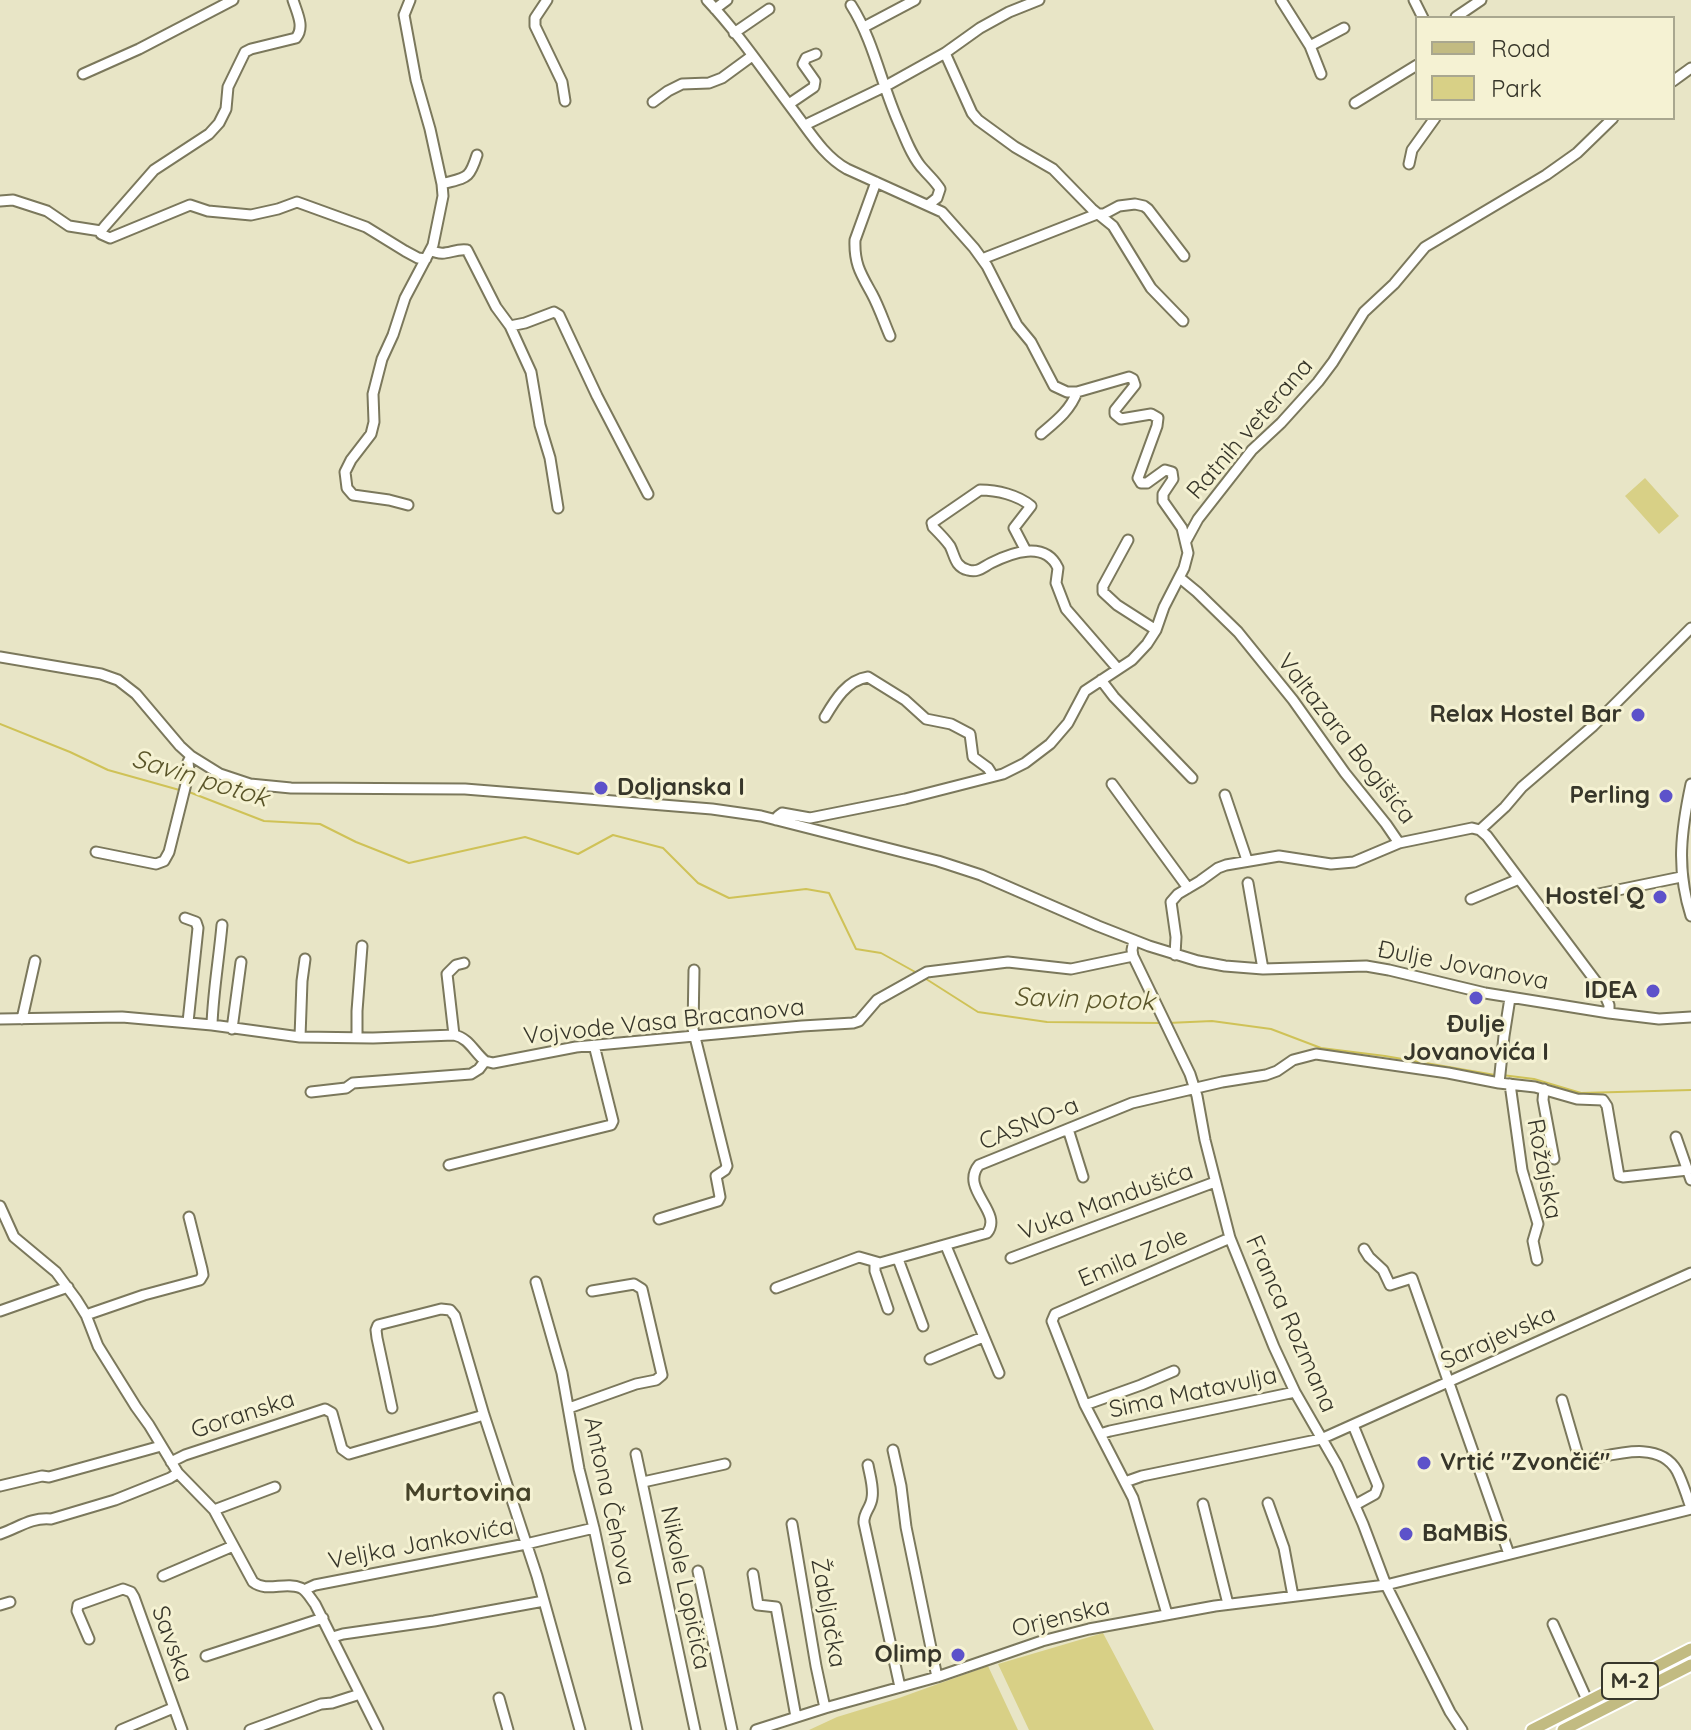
<!DOCTYPE html>
<html>
<head>
<meta charset="utf-8">
<style>
	body { margin:0 }
	#map { position:relative; width:1691px; height:1730px; overflow:hidden; background:#e8e5c6; font-family:Quicksand,sans-serif }
	canvas { display:block }
	.legend { position:absolute; left:1415px; top:16px; width:260px; height:104px; box-sizing:border-box; background:#f5f2d3; border:2px solid #a9a78f; margin:0; padding:10px 14px; list-style:none; font-size:24px; color:#37362a }
	.legend li { display:flex; align-items:center; gap:16px; height:40px }
	.legend b { width:40px; border:2px solid #a9a78f }
</style>
</head>
<body>
<div id="map">
<canvas width="1691" height="1730"></canvas>
<ul class="legend">
<li><b style="height:10px;background:#c2bb82"></b>Road</li>
<li><b style="height:22px;background:#d8d086"></b>Park</li>
</ul>
</div>
<script>
const ctx = document.querySelector('canvas').getContext('2d');
ctx.lineJoin = 'round';
function paint(path, color) { ctx.fillStyle = color; ctx.fill(path, 'evenodd'); }
function strokePath(path, color, width, dash) { ctx.strokeStyle = color; ctx.lineWidth = width; ctx.lineCap = dash ? 'butt' : 'round'; ctx.setLineDash(dash || []); ctx.stroke(path); }
function label(font, color, halo, rows, align = 'center') {
  ctx.font = font + ' Quicksand,sans-serif'; ctx.lineWidth = 6; ctx.setLineDash([]); ctx.textBaseline = 'middle'; ctx.strokeStyle = halo; ctx.fillStyle = color; for (const [text, x, y, turn = 0] of rows) {
    ctx.save(); ctx.translate(x, y); ctx.rotate((+turn || 0) * Math.PI / 180); ctx.textAlign = isNaN(turn) ? turn : align; if (halo) ctx.strokeText(text, 0, 0); ctx.fillText(text, 0, 0); ctx.restore();
  }
}
paint(new Path2D(`
	M1645,478l34,38 -20,18 -34,-38z
	M1103,1633l51,97h-125l-31,-66z
	M988,1666l30,64h-209l28,-13 62,-19z`), '#d8d086');
strokePath(new Path2D(`
	M0,724l70,28 38,18 75,21
	M189,792l75,29 56,3 36,18 53,21 116,-26 53,17 35,-19 50,13 35,35 31,15 77,-9 23,4 27,56 25,4 36,20
	M923,977l55,35 69,10 114,1
	M1168,1023l44,-2 59,8 50,19 64,8 110,19
	M1502,1075l32,4 47,14 110,-3`), '#cfc257', 2);
const minor = new Path2D(`
	M293,0c4,13 12,27 3,38l-45,11 -6,3 -17,35 -2,22 -7,14 -10,11 -55,36 -49,56 -4,5v3l9,4 80,-33 18,6 43,4 27,-6 19,-7 69,25 39,24 13,7 8,1
	M547,0l-12,18v8l27,56 3,19
	M707,0c33,35 60,76 89,114 15,20 29,43 51,55l95,43 32,36 13,18 30,59 14,17 23,44 13,6h10l52,-15 4,2 2,6 -20,25v4l6,5 30,-5 7,4 -1,8 -19,52 3,5h6l18,-13 7,2 1,7 -10,15v7l19,27 6,25 -4,15 -20,39 -8,23 -9,14 -15,16 -47,31 -17,32 -18,21 -25,19 -22,11 -98,25 -95,19 -28,-5 -4,3 -2,4
	M1281,0l29,46 11,28
	M1414,0l9,18
	M851,5c23,36 31,82 49,121 6,14 13,33 24,44 6,7 11,11 16,19l-3,9 -9,7
	M715,9l12,-9
	M1456,17l25,-17
	M864,27l51,-27
	M734,33l35,-24
	M1310,46l34,-18
	M945,53l27,60 6,7 37,27 38,22 39,40 21,17 38,62 32,33
	M83,74l56,-25 94,-49
	M1673,81l18,-13
	M653,102l15,-11 14,-7 27,-1 13,-5 30,-22
	M1355,103l62,-38
	M789,104l25,-17 1,-6 -12,-17 3,-6 10,-4
	M805,125l79,-38 61,-34 35,-25 29,-16 30,-12
	M1409,164l3,-14 23,-32
	M876,182l-21,58c-1,24 6,34 17,54 7,13 12,28 18,42
	M442,184c25,-7 27,-4 35,-29
	M0,201l13,-1 34,11 22,15 32,5
	M431,250c14,8 22,-2 36,0l29,57 14,19 21,46 9,53 10,33 8,50
	M982,259l115,-45h7l15,-8 16,-2 9,2 4,3 36,47
	M510,326l15,-3 29,-11 5,3 38,81 51,98
	M1041,434c14,-12 29,-23 36,-42
	M408,505l-19,-5 -36,-5 -6,-7 -2,-16 6,-12 20,-26 3,-12 -1,-28 9,-35 11,-24 12,-37 28,-53 10,-49 -1,-12 -12,-55 -14,-49 -12,-65 6,-15
	M1128,540l-25,46v6l14,13 39,25
	M1186,541l12,-22 54,-69 29,-27 37,-41 15,-20 31,-50 30,-28 31,-37 121,-72 31,-22 36,-35
	M1026,551l-12,-23 17,-22c-13,-11 -34,-16 -51,-16l-48,33 1,4c6,6 12,12 17,19 5,10 5,21 18,24 10,3 15,-3 23,-7 20,-10 54,-23 67,5l-2,15 10,26 52,60
	M1180,578l17,14 41,40 55,68 52,73 41,51 13,19
	M0,657l101,17 17,6 18,14 44,52 11,10 29,18 30,10 41,4 174,1 247,20 49,7 177,45 43,14 117,51 51,20 49,15 27,5 38,3 103,-3 23,4 96,23 124,20 50,6 32,-2
	M1101,680l13,17 78,81
	M825,717c10,-17 22,-37 43,-40l37,23 21,19 25,5 19,10 3,23 15,11 5,8
	M1112,784l76,104
	M1691,784c-10,47 -15,85 0,132
	M1225,795l22,65
	M1480,830l25,-23 17,-20 71,-61 98,-98
	M96,852l60,12 8,-3 5,-9 20,-80 -1,-10 3,-6
	M1248,883l15,86
	M1584,897l97,-20
	M1471,899l48,-20
	M185,918l11,4 2,6 -10,94
	M1134,940l-2,10 1,6 57,118 7,22 8,44 25,98 44,109 21,45 42,73 26,59 23,61 64,127 12,18
	M1175,955l1,-18 -5,-35 7,-8 22,-13 18,-13 8,-3 53,-9 52,8 23,-2 45,-19 73,-15 8,2 7,6 116,155 6,14v8
	M0,1019l122,-2 90,8 88,12 73,1 81,-3c15,3 20,17 31,26l8,2 83,-16 226,-21 51,-3 6,-2 18,-21 50,-28 81,-10 63,7 62,-13
	M22,1019l13,-58
	M212,1025c1,-33 7,-66 10,-100
	M232,1029l9,-67
	M454,1035l-7,-61 9,-9 8,-2
	M300,1037l2,-56 3,-22
	M357,1037v-26l5,-65
	M1499,1083l5,-47 6,-38
	M1510,1084l12,86 16,54 -5,17 4,19
	M1544,1089l-1,11 11,59
	M311,1092l35,-4 7,-5 118,-9 8,-5 6,-8
	M1068,1129l15,48
	M1676,1137l15,43
	M449,1165l162,-40 2,-4 -19,-76
	M0,1206l14,31 42,35 20,27 10,16 12,31 38,61 13,18 29,48 36,37 39,72c14,11 32,-1 48,6 6,3 10,11 14,16l63,126
	M659,1219l59,-18 2,-4 -4,-21 9,-6 2,-4 -34,-137 1,-59
	M946,1246l53,127
	M1364,1249l5,8 14,13 7,15 22,-7 97,276
	M1011,1258l204,-76
	M898,1259l25,67
	M875,1263v8l13,38
	M536,1282l26,91 17,96 15,59 43,202
	M776,1288l83,-31 21,6 107,-30c17,-21 -28,-44 -8,-68l153,-62 90,-21 44,-7 11,-4 16,-11 23,-6 132,19 51,10 36,4 42,12 26,1 4,6 12,70 4,1 65,-7
	M0,1311l68,-24
	M86,1315l58,-20 56,-15 3,-5 -1,-6 -13,-52
	M930,1359l53,-22
	M1562,1400l16,55 8,5c28,-5 73,-21 91,11 6,12 10,25 14,37
	M1085,1405l56,-20 33,-14
	M392,1408l-15,-70 -1,-8 2,-5 63,-16 9,1 5,6 29,99 53,161 43,154
	M569,1408l67,-24 20,-4 6,-5 -20,-86 -8,-5 -42,7
	M1353,1425l25,61 -3,8 -20,11
	M1100,1434l10,-3 185,-39
	M893,1450l8,36 5,41 31,150
	M636,1454l59,276
	M171,1462l14,-7 140,-46 7,4 10,36 7,5 135,-39
	M868,1465c2,11 6,23 4,33 -1,10 -9,15 -8,25l36,164
	M643,1482l82,-18
	M1125,1482l17,-6 179,-37 370,-166
	M0,1486l42,-10 7,1 112,-31
	M1268,1503l16,45 9,48
	M1203,1504l25,100
	M214,1510l61,-23
	M792,1524l24,142 9,42
	M0,1534c18,-6 31,-17 51,-15l64,-19 55,-22 8,-5
	M698,1571l34,159
	M753,1574l5,31 18,2 20,110
	M163,1576l70,-30
	M304,1590l11,-5 211,-41 68,-16
	M0,1605l10,-3
	M1167,1614l-34,-116 -48,-93 -33,-84 3,-7 175,-76
	M1553,1624l35,78
	M333,1637l10,-3 91,-13 110,-20
	M89,1639l-12,-28 1,-6 45,-16 8,3 3,5 48,133
	M206,1656l117,-38
	M499,1698l9,32
	M121,1730l52,-22
	M250,1730l71,-26 11,-1 28,-9
	M756,1730l69,-22 112,-31 105,-36 47,-12 126,-23 171,-21 305,-76`);
const major = new Path2D(`
	M1532,1730l159,-81
	M1563,1730l128,-65`);
strokePath(minor, '#7b785c', 13);
strokePath(major, '#fff', 15);
strokePath(minor, '#fff', 9);
strokePath(major, '#c2bb82', 11);
for (const [x, y, r, color] of [
	[1638,715,8,"#5d52ca"],
	[601,788,8,"#5d52ca"],
	[1666,796,8,"#5d52ca"],
	[1660,897,8,"#5d52ca"],
	[1653,991,8,"#5d52ca"],
	[1476,998,8,"#5d52ca"],
	[1424,1463,8,"#5d52ca"],
	[1406,1534,8,"#5d52ca"],
	[958,1655,8,"#5d52ca"]
]) { const dot = new Path2D(); dot.arc(x, y, r, 0, 2 * Math.PI); ctx.fillStyle = color; ctx.fill(dot); strokePath(dot, '#f5f2d3', 3); }
for (const [x, y, w] of [
	[1630,1681,56]
]) { const box = new Path2D(); box.roundRect(x - w / 2, y - 18, w, 36, 6); ctx.fillStyle = '#f5f2d3'; ctx.fill(box); strokePath(box, '#37362a', 2); }
label('bold 22px', '#37362a', null, [
	["M-2",1630,1681]
]);
label('24px', '#37362a', '#f5f2d3', [
	["Ratnih veterana",1250,429,-49],
	["Valtazara Bogišića",1346,739,52],
	["Đulje Jovanova",1463,966,11],
	["Vojvode Vasa Bracanova",664,1022,-6],
	["CASNO-a",1029,1124,-22],
	["Rožajska",1544,1169,79],
	["Vuka Mandušića",1106,1202,-20],
	["Emila Zole",1133,1258,-23],
	["Franca Rozmana",1291,1324,66],
	["Sarajevska",1498,1338,-24],
	["Sima Matavulja",1193,1393,-12],
	["Goranska",243,1415,-18],
	["Antona Čehova",609,1501,78],
	["Veljka Jankovića",421,1544,-11],
	["Nikole Lopičića",685,1588,78],
	["Žabljačka",828,1613,80],
	["Orjenska",1061,1618,-14],
	["Savska",172,1644,70]
]);
label('bold 24px', '#37362a', '#f5f2d3', [
	["Relax Hostel Bar",1622,715],
	["Doljanska I",617,788,"left"],
	["Perling",1650,796],
	["Hostel Q",1644,897],
	["IDEA",1637,991],
	["Đulje",1476,1025,"center"],
	["Jovanovića I",1476,1053,"center"],
	["Vrtić \"Zvončić\"",1440,1463,"left"],
	["BaMBiS",1422,1534,"left"],
	["Olimp",942,1655]
], 'right');
label('italic 26px', '#5a5529', '#f5f2d3', [
	["Savin potok",200,779,17],
	["Savin potok",1084,1000,2]
]);
label('bold 26px', '#464329', '#f5f2d3', [
	["Murtovina",468,1493]
]);
</script>
</body>
</html>
